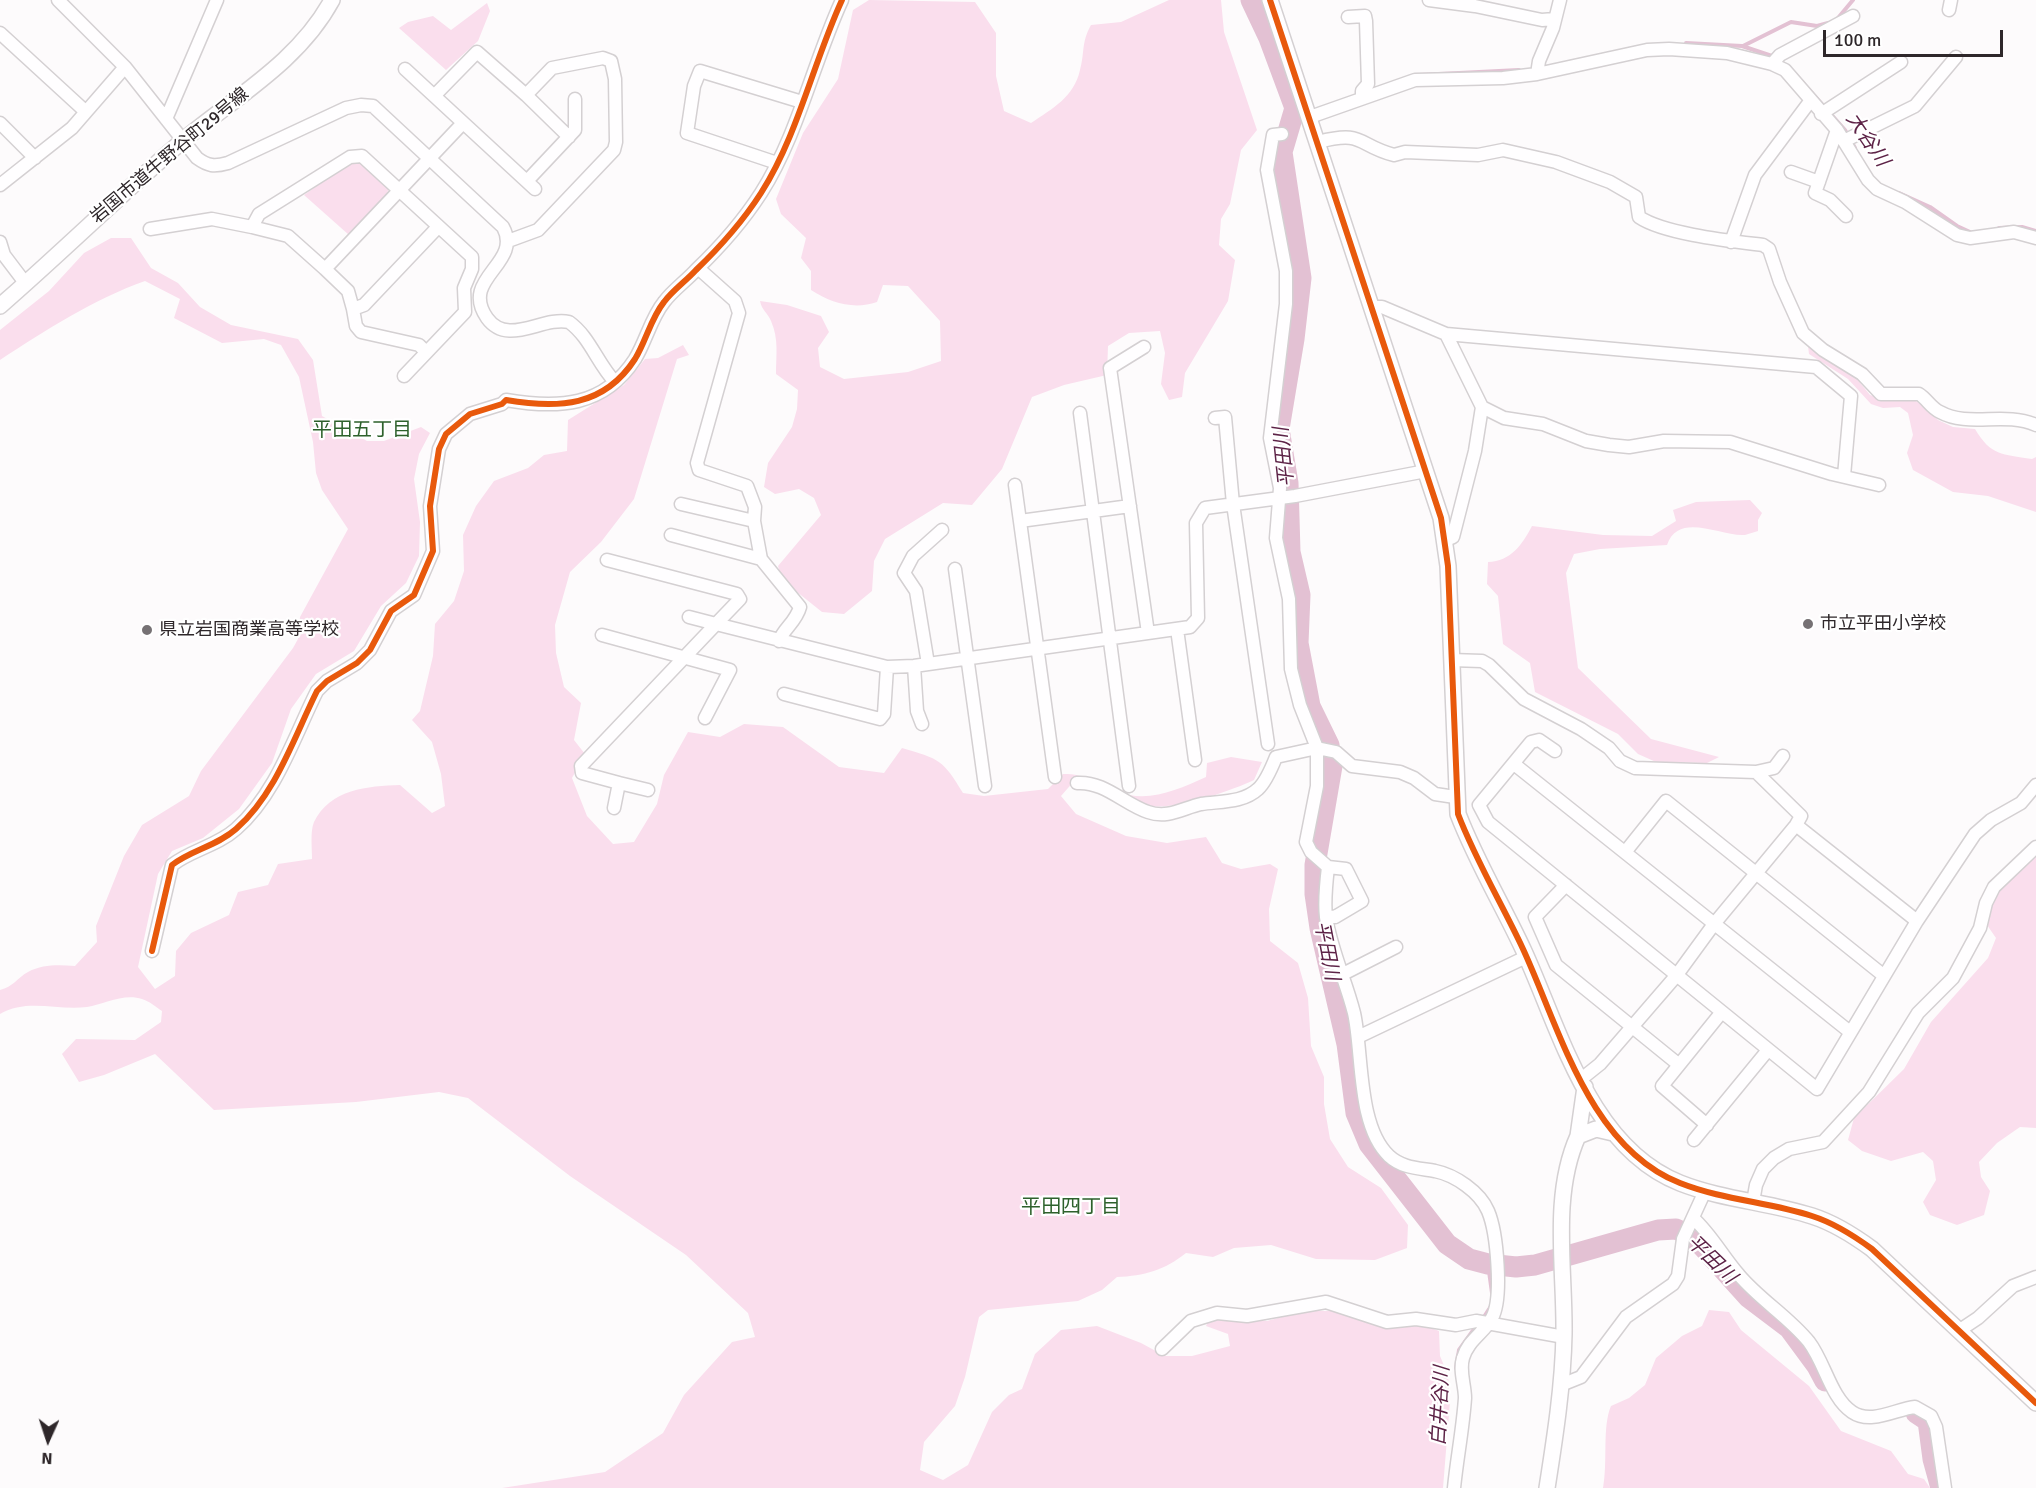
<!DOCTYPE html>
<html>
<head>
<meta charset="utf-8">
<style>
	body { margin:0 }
	#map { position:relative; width:2036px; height:1488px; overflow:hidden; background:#fdfbfc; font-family:Signika,sans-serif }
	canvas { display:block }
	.north { position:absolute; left:18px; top:1410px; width:60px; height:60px; -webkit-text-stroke:4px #fff; paint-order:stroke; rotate:183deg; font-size:16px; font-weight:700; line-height:24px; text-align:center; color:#2e272a }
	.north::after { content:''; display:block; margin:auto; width:21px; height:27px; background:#2e272a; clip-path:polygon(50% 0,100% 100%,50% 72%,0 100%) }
	.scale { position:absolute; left:1823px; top:30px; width:180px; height:27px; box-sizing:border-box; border:3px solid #2e272a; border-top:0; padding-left:8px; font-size:18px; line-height:21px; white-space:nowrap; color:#2e272a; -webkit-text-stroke:4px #fff; paint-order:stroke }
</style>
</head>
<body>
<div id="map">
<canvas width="2036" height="1488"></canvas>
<div class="north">N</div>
<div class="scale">100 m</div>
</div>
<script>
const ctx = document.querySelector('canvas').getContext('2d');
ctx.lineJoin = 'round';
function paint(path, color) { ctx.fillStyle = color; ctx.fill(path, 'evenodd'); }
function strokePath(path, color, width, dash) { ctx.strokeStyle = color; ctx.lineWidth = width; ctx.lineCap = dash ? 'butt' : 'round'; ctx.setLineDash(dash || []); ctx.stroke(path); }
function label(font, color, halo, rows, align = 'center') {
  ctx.font = font + ' Signika,"Noto Sans JP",sans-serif'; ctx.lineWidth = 4.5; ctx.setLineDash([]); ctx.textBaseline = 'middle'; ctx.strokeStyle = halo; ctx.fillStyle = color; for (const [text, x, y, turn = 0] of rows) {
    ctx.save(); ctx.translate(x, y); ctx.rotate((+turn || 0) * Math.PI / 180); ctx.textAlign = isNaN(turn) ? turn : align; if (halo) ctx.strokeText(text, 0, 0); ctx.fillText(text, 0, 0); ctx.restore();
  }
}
paint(new Path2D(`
	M869,0l106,2 21,31v43l8,35 27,12c21,-14 43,-26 49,-53 5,-18 1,-27 11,-45l30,-3 48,-22h52l3,32 33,98 -16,20 -11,54 -9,15 -2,26 16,15 -7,41 -43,72 -3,24 -13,3 -8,-16 4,-31 -5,-22 -31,2 -21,13 -1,29 -43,10 -32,12 -30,72 -30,36 -29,-2 -58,36 -11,22 -2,30 -28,23 -22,-2 -40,-32 -4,-14 43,-51 -7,-17 -15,-9 -24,5 -11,-7 4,-24 24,-36 5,-18 1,-19 -22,-16c0,-19 3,-35 -5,-53 -3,-8 -9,-10 -11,-20l27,4 34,11 8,16 -11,16 2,19 24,12 64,-7 33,-11 -1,-40 -32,-35 -25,-1 -6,17c-23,8 -46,1 -66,-12v-19l-10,-13 5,-20 -25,-24 -5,-15 27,-66 35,-54 15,-69z
	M487,3l3,8 -12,30 -32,29 -47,-42 9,-6 25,-6 18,14z
	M353,160l8,1 28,26 -3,11 -37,37 -45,-40z
	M111,238h20l20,30 27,15 22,24 31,18 67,14 15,21 9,56 45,25h17l37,-14 9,6 -11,21 -5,25 6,43 -1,34 -13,27 -25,23 -27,45 -38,23 -25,35 -19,54 -33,46 -36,29 -31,13 -14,23 -20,93 17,22 20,-13 1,-25 15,-18 38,-18 9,-23 30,-7 10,-21 34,-5c0,-10 -2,-28 2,-37 16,-33 54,-36 86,-37l32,28 13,-7 -4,-32 -9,-32 -20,-22 8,-9 13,-55 2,-32 19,-23 10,-30 -1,-36 13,-29 18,-25 34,-13 16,-13 23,-4 1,-31 56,-35 21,-26 13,-1 25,-13 6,10 -12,4 -43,140 -33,43 -31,30 -15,53 1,28 8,34 17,16 -7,37 11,14 -13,24 15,38 26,28 21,-2 23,-38 7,-29 24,-43 32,5 24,-13 39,3 56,40 45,6 18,-25c38,11 41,12 61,45l21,3 64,-7 15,-15c24,0 31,8 53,17 31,13 61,-1 90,-14l1,-14 24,-6 31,5 -8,18c-23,11 -79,30 -103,26 -25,-4 -51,-17 -76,-26l-14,16 15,18 50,22 41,7 39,-6 16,26 19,6 29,-5 8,5 -9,40 1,32 28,22 10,35 3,48 13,31v27l6,35 18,28 33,21 27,37 -1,23 -32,12 -59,-1 -45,-14 -37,3 -21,9 -27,-4c-21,17 -42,23 -69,24l-15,13 -24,11 -90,9 -9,7 -14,60 -10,29 -31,36 -4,28 23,10 25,-15 24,-53 17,-17 13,-6 13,-35 26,-24 36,-4 44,17 24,13h27l38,-10 -2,-12 -22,-8 6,-12 55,7 36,-10h31l38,13 54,2 13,5 1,25 8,19 2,26 -7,87h-941l103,-16 58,-39 21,-38 48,-53 23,-5 -7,-24 -62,-58 -116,-79 -102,-78 -29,-6 -83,10 -142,8 -59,-56 -51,21 -25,7 -17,-28 14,-15 59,1 26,-18 1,-11c-6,-4 -13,-10 -20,-12 -18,-6 -38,5 -55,8 -29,4 -60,-9 -87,7v-24c13,-3 17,-12 28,-18 15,-8 31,-7 47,-6l22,-24 -1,-16 28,-70 18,-31 47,-29 12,-25 92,-123 5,-9 2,-22 48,-88 -26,-39 -6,-17 -3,-31 -14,-65 -18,-32 -17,-6 -42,4 -48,-25 6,-19 -35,-18c-51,18 -99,49 -145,79v-30l49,-39 35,-38z
	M1808,346l41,23 21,26 17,5 26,-1 15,10 10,11 15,7 22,2c16,27 27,25 57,30l4,-2v55l-48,-16 -35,-4 -40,-22 -6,-17 6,-18 -5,-22 -8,-6 -17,1 -12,-4 -23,-25 -39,-25z
	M1750,500l12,13 -4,7v11c-4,1 -9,3 -13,4 -24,2 -66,-24 -78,10l-67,4 -26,5 -8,19 12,95 73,71 68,18 -12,6 -51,-1 -18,-8 -20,-20 -83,-42 -5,-29 -27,-19 -5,-48 -11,-12 1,-22c23,-1 34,-17 44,-36l71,9 49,1 24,-15 -3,-11 23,-8z
	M2036,854v274l-16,-1 -23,16 -18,19 2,15 9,14 -6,24 -27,10 -27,-10 -7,-13 13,-22 -3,-19 -10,-9 -32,9 -29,-10 -14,-11 6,-22 50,-49 27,-47 57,-64 8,-20 -9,-13 1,-23 15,-21 11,-4z
	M1709,1310l20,2 12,18 68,56 32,45 50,20 17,23 16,5 6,9h-327c5,-26 -1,-61 8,-82l18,-8 16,-13 11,-27 26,-22 20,-10z`), '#fadeed');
strokePath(new Path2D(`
	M1838,18l15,-18
	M1686,43l56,3 33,11
	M1743,46l48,-24 26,4 11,-3
	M1788,66l57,64 10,18
	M1419,75l100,-5
	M1899,193l31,14 27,19 13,6
	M1999,228l23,-1 14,4
	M1488,1264l4,29
	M1482,1320l9,-14
	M1456,1368l3,-18 18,-25`), '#e3c1d3', 4);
strokePath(new Path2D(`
	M1251,0l18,38 26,70 -13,44 19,126 -7,61 -15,90 9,54 2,69 10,43 -2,48 12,63 19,39 3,21 -17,99v29l5,34 27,116 9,69 13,31 78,100 22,15 19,5 28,3 19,-2 123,-35 18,-1 15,7 11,10 46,51 41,31 28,38 8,15
	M1916,1413l12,8 5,38 8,29`), '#e3c1d3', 21);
const minor = new Path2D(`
	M58,0l67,67 72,91c11,8 17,9 31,5l118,-55 15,-3 12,1 130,121c20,37 -44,51 -16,91 21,29 55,-2 82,4 21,15 28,41 46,60
	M1429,0l46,6 67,14 12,-1
	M1949,10l2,-10
	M1348,17l17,-1 1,5 2,63 -6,7v7
	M0,33l85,78
	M1772,64l8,-9 73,-39
	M405,69l130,120
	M1537,74l2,-13 14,-33 7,-28
	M434,96l43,-44 49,43
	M1821,114l80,-52
	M1310,117l105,-37 88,-2 34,-4 110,-24 22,-1 58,4 45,11 13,6 52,60 31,50 9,9 28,13 52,33 13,3 44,-6 22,6
	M166,119l51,-119
	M0,123l35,35
	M1837,130l-22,63 15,7 16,16
	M1282,134l-9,1 -6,35 19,101v33l-16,134 10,50 -4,50 13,61 2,70 9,36 17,43v38l-11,56 5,10 17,15c-2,17 -4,34 -2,50 5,33 20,64 28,96 9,40 3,113 35,143 13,12 29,12 46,15 20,4 45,21 53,40 9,21 15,87 4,107 -8,15 -24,22 -29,40 -4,13 2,27 2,40 -2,30 -8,60 -11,90
	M1844,141l71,-35 41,-49
	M1318,142c47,-12 38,3 76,13l11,-3 73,3 25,-5 53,12 54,20 26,15 3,20c25,17 92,24 124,28l6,4 11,33 23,51 20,17 39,24 19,20h38c8,5 12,14 21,18 29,16 64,-1 96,13
	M777,163l-90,-30 7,-47 6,-15 102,31
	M1791,172l28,10
	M527,181l48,-51v-31
	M0,185l72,-57 53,-61
	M252,227l7,-13 91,-57 12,-1 110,101v12l-8,19 1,24 -61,64
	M150,229l62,-10 40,8 36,9 37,33 137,-145
	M508,241l30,-11 76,-80 2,-8 -1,-63 -4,-18 -8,-3 -51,10 -26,27 43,42
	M0,242l4,13 22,29
	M1731,242l24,-67 56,-75
	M698,268l37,33 4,12 -42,150 2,7 48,16 8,21 -1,14
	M325,269l23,22 5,18
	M1371,307h11l64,27 370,33 35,29 -7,80
	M1446,334l36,73 22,11 39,6 43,17 23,4 20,2 35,-6 66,1 102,32 47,11
	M1144,347l-34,21 38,265
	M426,352l-7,-7 -58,-13 -5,-6 -3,-17 11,-4 74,-78
	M1080,413l49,373
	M1215,418l10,-1 8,87 35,240
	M1015,485l40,292
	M681,504l73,17 7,38 39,48c-4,15 -16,21 -21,34
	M1020,521l110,-15
	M671,535l90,24
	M1446,540l7,-3 22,-86 7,-44
	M607,560l130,34 3,5 -24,25 -27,-7
	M955,569l30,217
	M1177,629l18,131
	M602,635l128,35 -25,48
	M1451,660l31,1 7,4 35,34 57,30 28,19 11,13 15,7 121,4 18,-4 9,-12
	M928,664l-12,-73 -12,-18 9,-17 29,-26
	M914,666l3,45 5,13
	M784,694l96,25 4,-5 3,-47
	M1555,751l-16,-11 -8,2 -52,63 9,17 329,267 100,-168 58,-87 16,-14 30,-17 15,-18
	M1514,764l336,268
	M619,783l-37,-10 -1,-7 135,-142 171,43 27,-1 276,-39 8,-9 -2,-95 9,-15 90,-12 131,-25
	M1077,783c27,-2 47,21 71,29 20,7 35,-4 53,-8 19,-3 42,-1 57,-15 8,-7 14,-22 18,-32l41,-9 19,4 16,14 48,6 14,6 21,16 20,3
	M614,808l5,-25 29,7
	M1796,825l121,96
	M1626,851l40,-50 217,174
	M1566,885l-31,32 21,48 122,99
	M1326,916l9,1 27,-16 -16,-32 -18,-2
	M152,951l20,-86c19,-15 45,-19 64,-36 40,-35 58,-92 81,-138l10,-10 30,-18 13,-13 21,-39 23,-16 19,-44 -3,-45 9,-57 7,-15 24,-20 32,-10 4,-4c52,9 98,7 129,-41 11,-18 16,-41 29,-57 9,-12 22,-21 32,-32 24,-23 47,-49 65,-77 37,-58 52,-130 81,-193
	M1343,974l53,-27
	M1358,1037l168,-80
	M1580,1080l20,-16 76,-88 38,-52 82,-99 5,-9 -45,-44
	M1707,1125l-45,-39 59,-73
	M1694,1140l74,-90
	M1753,1202l3,-17 7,-16 11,-11 15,-9 34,-7 46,-50 49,-79 35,-35 27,-50 6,-25 8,-16 42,-40
	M1693,1218c18,16 30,39 46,57 21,25 50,42 70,67 16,21 22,56 43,70 19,13 44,-3 63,-5l16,9 5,11 9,61
	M1960,1330l18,-12 35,-32 23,-9
	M1162,1349l29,-28 26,-8 30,3 79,-14 61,20 29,-3 40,6 20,-4 88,16
	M1561,1385l20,-8 45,-60 47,-33 5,-8 5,-37 22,-48`);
const tertiary = new Path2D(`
	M1270,0l171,518 7,48 10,248c18,47 44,90 65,135 37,80 66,198 157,234 43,17 89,19 132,33 22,7 41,19 60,33l164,154
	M0,306c61,-53 119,-110 180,-163 53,-45 118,-80 152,-143
	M1585,1087l-7,49 18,-7 17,4
	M1547,1488c8,-51 16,-102 17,-154 1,-65 -13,-138 14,-198`);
strokePath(minor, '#d4d0d2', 15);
strokePath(tertiary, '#d4d0d2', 18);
strokePath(minor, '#fffeff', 12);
strokePath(tertiary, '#fffeff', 15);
strokePath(new Path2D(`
	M1270,0l171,518 7,48 10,248c18,47 44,90 65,135 37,80 66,198 157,234 43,17 89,19 132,33 22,7 41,19 60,33l164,154
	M152,951l20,-86c19,-15 45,-19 64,-36 40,-35 58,-92 81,-138l10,-10 30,-18 13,-13 21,-39 23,-16 19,-44 -3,-45 9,-57 7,-15 24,-20 32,-10 4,-4c52,9 98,7 129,-41 11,-18 16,-41 29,-57 9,-12 22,-21 32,-32 24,-23 47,-49 65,-77 37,-58 52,-130 81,-193`), '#e8590c', 6);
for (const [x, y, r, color] of [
	[1808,624,6,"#767174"],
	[147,630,6,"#767174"]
]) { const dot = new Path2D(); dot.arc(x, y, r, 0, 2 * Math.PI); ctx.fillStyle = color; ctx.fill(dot); strokePath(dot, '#fff', 2); }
label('18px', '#2e272a', '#fff', [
	["岩国市道牛野谷町29号線",170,156,-40]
]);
label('18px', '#2e272a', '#fff', [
	["市立平田小学校",1820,624],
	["県立岩国商業高等学校",159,630]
], 'left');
label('italic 20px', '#5d2347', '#fff', [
	["大谷川",1867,140,56],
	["平田川",1285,457,-96],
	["平田川",1326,951,79],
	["平田川",1711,1260,44],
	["白井谷川",1441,1406,-87]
]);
label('20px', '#2e612c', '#fff', [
	["平田五丁目",362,431],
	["平田四丁目",1071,1208]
]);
</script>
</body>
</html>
